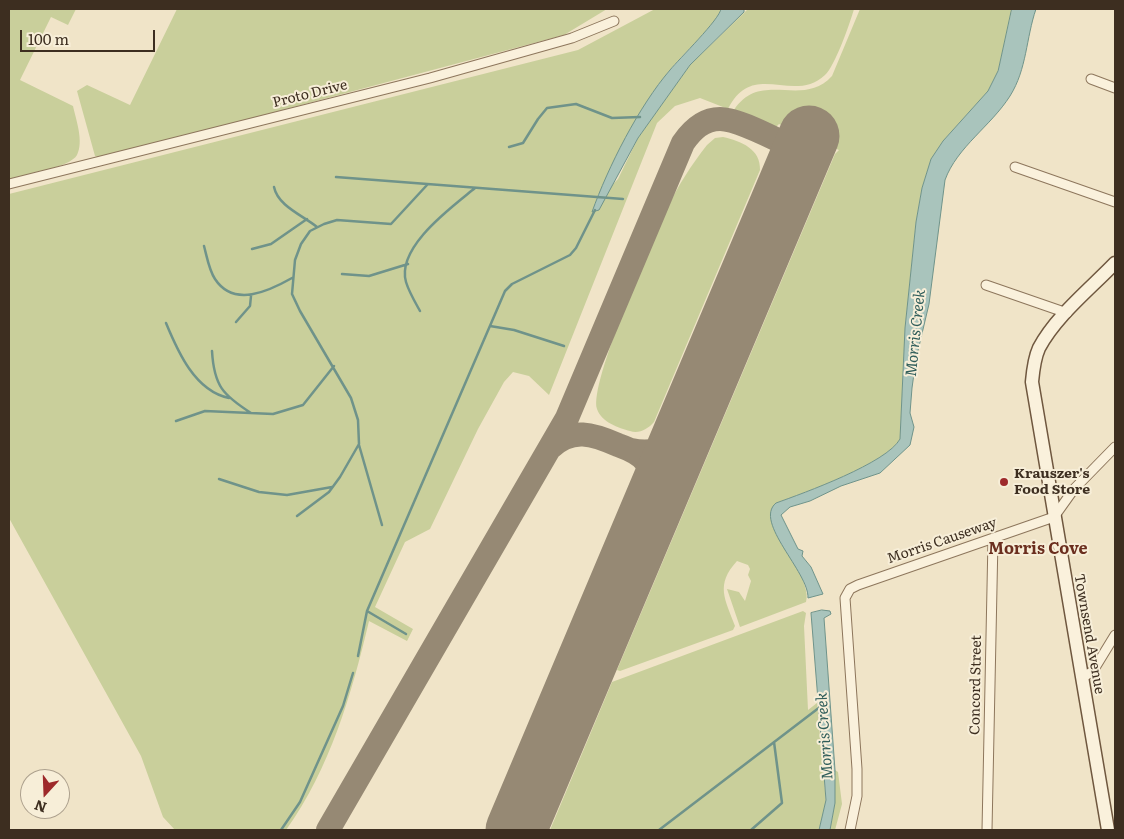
<!DOCTYPE html>
<html>
<head>
<meta charset="utf-8">
<style>
	body { margin:0 }
	#map { position:relative; width:1124px; height:839px; overflow:hidden; background:#f0e4c8; font-family:Literata,serif }
	canvas { display:block }
	.frame { position:absolute; inset:0; border:10px solid #3d2e20; pointer-events:none }
	.north { position:absolute; left:20px; top:769px; width:50px; height:50px; box-sizing:border-box; background:#f7eed8; border:1px solid #ada18e; border-radius:50%; rotate:200deg; font-size:14px; font-weight:700; line-height:20px; text-align:center; color:#3d2e20 }
	.north::after { content:''; display:block; margin:auto; width:18px; height:22px; background:#9e2a2b; clip-path:polygon(50% 0,100% 100%,50% 72%,0 100%) }
	.scale { position:absolute; left:20px; top:30px; width:135px; height:22px; box-sizing:border-box; border:2px solid #3d2e20; border-top:0; padding-left:6px; font-size:15px; line-height:18px; white-space:nowrap; color:#3d2e20; -webkit-text-stroke:4px #f7eed8; paint-order:stroke }
</style>
</head>
<body>
<div id="map">
<canvas width="1124" height="839"></canvas>
<div class="frame"></div>
<div class="north">N</div>
<div class="scale">100 m</div>
</div>
<script>
const ctx = document.querySelector('canvas').getContext('2d');
ctx.lineJoin = 'round';
function paint(path, color) { ctx.fillStyle = color; ctx.fill(path, 'evenodd'); }
function strokePath(path, color, width, dash) { ctx.strokeStyle = color; ctx.lineWidth = width; ctx.lineCap = dash ? 'butt' : 'round'; ctx.setLineDash(dash || []); ctx.stroke(path); }
function label(font, color, halo, rows, align = 'center') {
  ctx.font = font + ' Literata,serif'; ctx.lineWidth = 4; ctx.setLineDash([]); ctx.textBaseline = 'middle'; ctx.strokeStyle = halo; ctx.fillStyle = color; for (const [text, x, y, turn = 0] of rows) {
    ctx.save(); ctx.translate(x, y); ctx.rotate((+turn || 0) * Math.PI / 180); ctx.textAlign = isNaN(turn) ? turn : align; if (halo) ctx.strokeText(text, 0, 0); ctx.fillText(text, 0, 0); ctx.restore();
  }
}
paint(new Path2D(`
	M9,9h67l-8,16 -17,-8 -31,63 53,26c3,14 11,35 4,49 -6,12 -55,21 -68,24z
	M177,9h430l-43,26 -462,123 -7,-2 -18,-65 10,-6 43,20z
	M655,9h66c-1,10 -37,45 -46,55 -35,40 -58,90 -79,137l22,-22 20,-41 52,-73 58,-56h106c-4,14 -19,57 -29,66 -32,30 -72,-16 -97,34l-28,-11 -25,8 -18,17 -108,272 -20,-19 -16,-4 -9,10 -26,47 -48,100 -25,13 -30,65 38,22 -6,12 -38,-20c-17,72 -39,148 -83,209h-111l-12,-13 -22,-61 -132,-238v-324l569,-144z
	M860,9h152l-14,62 -10,20 -45,50 -12,18 -9,29 -6,34 -11,106 -5,111c-13,24 -96,54 -124,64l-4,22c9,18 40,58 34,77l-66,25 -13,-38 12,3 6,9 6,-20 -3,-6 2,-6 -2,-4 -11,-4c-22,24 -12,38 -2,65l-2,4 -113,41 -3,-1 218,-516 4,-4 -60,-26 -4,4 -41,-18c27,-41 68,-1 98,-34z
	M723,137c18,4 38,12 37,33l-106,252c-6,7 -15,12 -24,9 -11,-3 -29,-9 -33,-22 -8,-26 56,-170 70,-200 10,-22 25,-45 40,-64l8,-7z
	M803,611l3,2 -2,13 4,84 9,-7 9,98 -7,29h-269l62,-148z
	M835,770l3,2 4,32 -7,26h-5l5,-27z`), '#c9cf9b');
const water = new Path2D(`
	M721,9h23v3l-54,53 -52,73 -39,72 -7,2c16,-45 47,-106 78,-142 9,-11 50,-51 51,-61z
	M1012,9h24c-10,29 -9,60 -26,87 -19,30 -53,51 -65,84l-16,124 -13,55 -4,29 -2,25 4,14 -4,18 -30,28 -39,13 -31,15 -20,6 -9,8 17,34 5,2 -1,5 9,11 12,27 -15,4c1,-26 -55,-76 -32,-95 28,-10 111,-40 124,-64l5,-111 11,-106 6,-34 9,-29 12,-18 45,-50 10,-20z
	M822,610l8,1 1,3 -7,4 11,152v33l-5,27h-11l7,-30 -15,-187z`);
paint(water, '#a9c4bc');
strokePath(water, '#6f938a', 1);
strokePath(new Path2D(`
	M509,147l14,-4 15,-24 9,-11 29,-4 36,14 28,-1
	M336,177l287,22
	M274,187c4,19 28,28 43,40
	M204,246c3,11 5,24 11,33 19,29 54,12 77,-1
	M252,249l19,-5 36,-25
	M342,274l27,2 39,-12
	M420,311c-5,-9 -11,-19 -14,-29 -10,-35 46,-75 69,-94
	M236,322l14,-16 1,-10
	M166,323c12,29 29,68 63,75
	M490,326l24,4 50,16
	M212,351c2,35 11,44 39,62
	M176,421l29,-10 68,3 30,-9 31,-39
	M359,445l23,80
	M219,479l40,13 28,3 45,-8
	M297,516l32,-24 11,-15 19,-33 -1,-24 -7,-22 -51,-87 -8,-17 3,-34 6,-16 9,-13 14,-7 13,-4 54,4 36,-39
	M367,611l39,23
	M358,656l9,-45 138,-320 7,-7 58,-29 6,-7 19,-38
	M281,830l19,-28 43,-96 10,-33
	M659,830l161,-123
	M751,830l31,-27 -8,-61`), '#6f938a', 2.5);
strokePath(new Path2D(`
	M550,448c22,-21 43,-14 68,-3 11,4 23,9 29,18 7,10 8,23 10,34
	M631,450c23,5 37,-2 53,-18
	M328,830l239,-412 116,-275c9,-13 20,-24 37,-24 20,0 63,24 82,33`), '#968974', 24);
strokePath(new Path2D(`
	M516,830l293,-694`), '#968974', 61);
const minor = new Path2D(`
	M1091,79l24,9
	M1015,167l100,35
	M9,184l421,-106 142,-40 42,-17
	M986,285l81,28
	M1082,678l11,-7 22,-36
	M850,830l7,-34v-27l-12,-171 5,-9 8,-4 196,-68 20,-28 41,-42
	M987,830l6,-291`);
const secondary = new Path2D(`
	M1108,830l-76,-448c1,-11 2,-23 7,-34 17,-32 51,-59 76,-85`);
strokePath(minor, '#8d765c', 11);
strokePath(secondary, '#6f573f', 15);
strokePath(minor, '#faf1dc', 9);
strokePath(secondary, '#faf1dc', 12);
for (const [x, y, r, color] of [
	[1004,482,5,"#9e2a2b"]
]) { const dot = new Path2D(); dot.arc(x, y, r, 0, 2 * Math.PI); ctx.fillStyle = color; ctx.fill(dot); strokePath(dot, '#f7eed8', 2); }
label('14px', '#3d2e20', '#f7eed8', [
	["Proto Drive",310,94,-14],
	["Morris Causeway",942,541,-19],
	["Townsend Avenue",1089,634,80],
	["Concord Street",976,685,-89]
]);
label('bold 14px', '#3d2e20', '#f7eed8', [
	["Krauszer's",1014,474],
	["Food Store",1014,490]
], 'left');
label('italic 15px', '#2f5d5a', '#f7eed8', [
	["Morris Creek",916,333,-84],
	["Morris Creek",825,736,-94]
]);
label('bold 16px', '#6b2e1e', '#f7eed8', [
	["Morris Cove",1038,549]
]);
</script>
</body>
</html>
